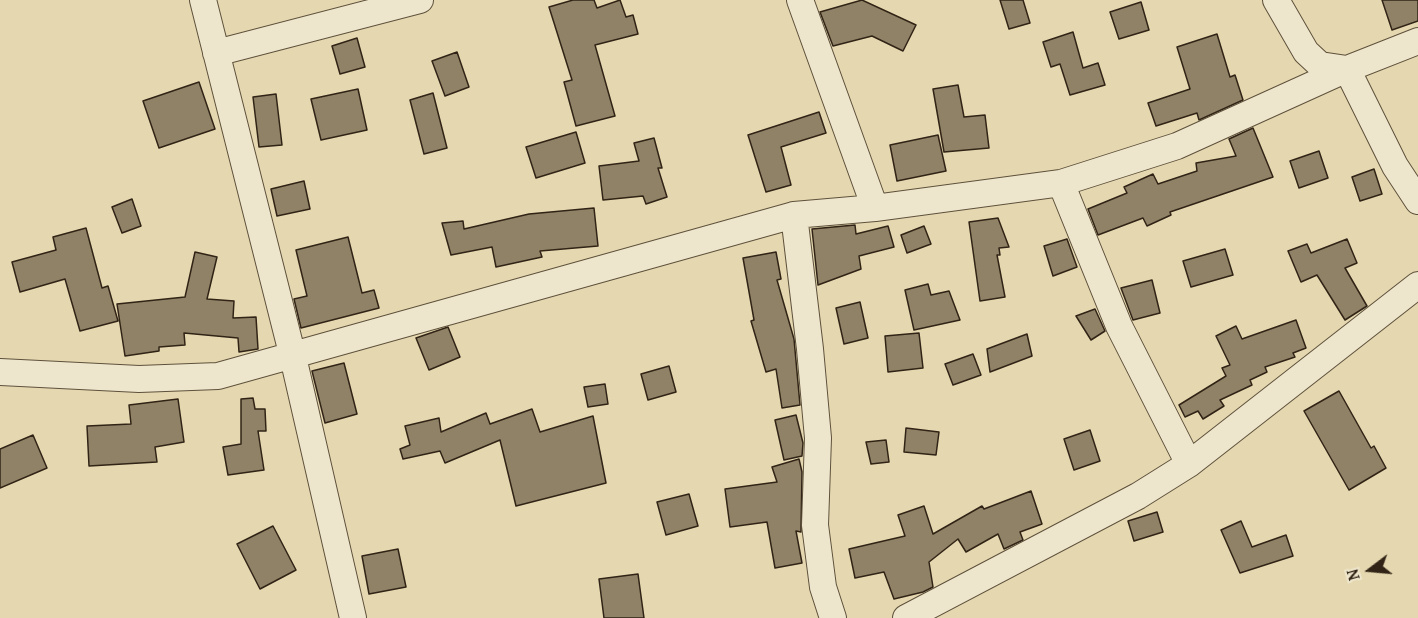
<!DOCTYPE html>
<html>
<head>
<meta charset="utf-8">
<style>
	body { margin:0 }
	#map { position:relative; width:1418px; height:618px; overflow:hidden; background:#e5d8b0; font-family:"Gentium Book Plus",serif }
	canvas { display:block }
	.north { position:absolute; left:1340px; top:540px; width:60px; height:60px; -webkit-text-stroke:4px #eee6cc; paint-order:stroke; rotate:254deg; font-size:16px; font-weight:700; line-height:24px; text-align:center; color:#312416 }
	.north::after { content:''; display:block; margin:auto; width:21px; height:27px; background:#312416; clip-path:polygon(50% 0,100% 100%,50% 72%,0 100%) }
</style>
</head>
<body>
<div id="map">
<canvas width="1418" height="618"></canvas>
<div class="north">N</div>
</div>
<script>
const ctx = document.querySelector('canvas').getContext('2d');
ctx.lineJoin = 'round';
function paint(path, color) { ctx.fillStyle = color; ctx.fill(path, 'evenodd'); }
function strokePath(path, color, width, dash) { ctx.strokeStyle = color; ctx.lineWidth = width; ctx.lineCap = dash ? 'butt' : 'round'; ctx.setLineDash(dash || []); ctx.stroke(path); }
const building = new Path2D(`
	M573,0h21l3,8 23,-8 6,17 7,-2 5,19 -43,11 20,71 -39,10 -12,-44 8,-2 -23,-73z
	M862,0l54,25 -13,26 -31,-15 -39,10 -13,-34z
	M1000,0h23l7,23 -21,6z
	M1382,0h36v21l-26,9z
	M1141,2l8,28 -30,9 -9,-27z
	M1073,32l10,36 15,-5 7,22 -35,10 -10,-31 -9,3 -8,-25z
	M1217,34l13,43 5,-2 8,25 -44,20 -2,-7 -41,13 -8,-23 42,-14 -13,-42z
	M357,38l8,29 -25,7 -8,-28z
	M457,52l12,35 -24,9 -13,-35z
	M199,82l16,47 -56,19 -16,-47z
	M958,85l6,32 21,-2 4,33 -45,4 -11,-63z
	M358,89l9,41 -46,10 -10,-41z
	M433,93l14,55 -23,6 -14,-54z
	M276,94l6,51 -23,2 -6,-50z
	M819,112l7,21 -45,14 10,38 -25,7 -18,-57z
	M1253,128l20,49 -103,35 1,3 -24,11 -4,-8 -45,17 -10,-26 39,-16 -3,-6 29,-13 5,10 39,-13 -1,-8 40,-7 -7,-17z
	M576,132l9,31 -49,15 -10,-31z
	M938,135l8,36 -49,10 -7,-36z
	M654,138l8,30h-4l9,29 -21,7 -3,-8 -40,4 -4,-34 40,-5 -5,-18z
	M1319,151l9,27 -29,10 -9,-27z
	M1374,169l8,25 -22,7 -8,-24z
	M304,181l6,28 -33,7 -6,-27z
	M132,199l9,27 -19,7 -10,-26z
	M594,208l4,38 -58,5 2,6 -46,10 -4,-20 -41,8 -9,-32 21,-2 1,8 65,-15z
	M998,218l11,29 -10,1 1,7h-3l8,42 -25,4 -11,-79z
	M855,225l1,9 32,-8 6,21 -35,9 2,13 -43,16 -6,-56z
	M924,226l7,18 -24,9 -6,-18z
	M86,228l16,60 6,-2 10,35 -38,10 -15,-52 -45,13 -8,-30 44,-12 -3,-13z
	M348,237l14,56 12,-3 5,18 -78,20 -7,-29 13,-3 -11,-46z
	M1067,239l10,28 -24,9 -9,-30z
	M1347,239l10,24 -12,5 22,38 -22,14 -28,-45 -16,7 -13,-31 19,-7 4,9z
	M1225,249l8,26 -42,12 -8,-26z
	M195,252l22,5 -10,42 27,2 -1,17 23,-1 2,32 -19,3 -1,-14 -54,-5 1,12 -26,2v4l-34,5 -8,-52 68,-7z
	M776,252l5,27 -4,1 17,59 6,66 -18,3 -6,-39 -10,3 -15,-51 3,-1 -11,-62z
	M1152,280l8,33 -27,7 -12,-32z
	M928,284l3,11 18,-4 11,29 -46,10 -9,-40z
	M860,302l8,36 -24,6 -8,-36z
	M1095,309l10,22 -14,9 -15,-24z
	M1296,320l10,28 -13,5 2,4 -30,10 2,5 -17,8 2,5 -32,15 4,6 -21,13 -5,-8 -13,6 -6,-12 47,-29 -4,-8 8,-3 -14,-29 20,-10 6,13z
	M448,327l12,30 -31,13 -13,-32z
	M919,333l4,35 -35,4 -3,-36z
	M1027,334l5,22 -42,16 -3,-23z
	M973,354l8,21 -28,10 -8,-21z
	M344,363l13,51 -32,9 -13,-52z
	M669,366l7,26 -28,8 -7,-26z
	M605,384l3,20 -20,3 -4,-20z
	M1339,391l32,57 3,-2 12,22 -37,22 -45,-79z
	M253,398l2,11h10l1,22h-8l6,39 -36,5 -5,-28 18,-3v-45z
	M178,399l6,43 -29,5 2,15 -68,4 -2,-40 44,-2 -2,-19z
	M532,409l8,23 53,-16 13,67 -90,23 -16,-66 -55,23 -5,-12 -37,8 -3,-10 10,-4 -5,-19 34,-8 2,14 45,-19 4,11z
	M796,415l7,28 -1,13 -18,4 -9,-40z
	M906,428l33,4 -3,23 -32,-3z
	M1090,430l10,31 -26,9 -10,-31z
	M33,435l14,33 -47,20v-39z
	M886,440l3,22 -18,2 -5,-22z
	M799,459l3,13 -1,60 -5,-1 6,32 -27,5 -8,-46 -37,5 -5,-38 52,-7 -5,-15z
	M1031,491l11,33 -22,8 3,8 -19,9 -6,-15 -32,18 -8,-13 -29,23 4,25 -10,5 -29,7 -10,-27 -29,6 -6,-29 56,-13 -7,-21 26,-9 9,28 49,-28 2,3z
	M689,494l9,32 -32,9 -9,-33z
	M1157,512l6,20 -29,9 -6,-20z
	M1241,521l11,26 34,-12 7,21 -53,17 -19,-43z
	M273,526l23,44 -36,19 -23,-45z
	M398,549l8,38 -37,7 -7,-38z
	M638,574l6,44h-40l-5,-39z`);
paint(building, '#8f8266');
strokePath(building, '#312416', 1.5);
const street = new Path2D(`
	M203,0l90,357 60,261
	M800,0l75,208
	M1276,0l30,52 14,13 27,4 48,97 23,35
	M216,53l204,-53
	M1061,183l58,143 70,138
	M794,215l16,134 8,89 -3,87 8,62 10,31
	M0,372l139,7 79,-3 576,-161 81,-7 186,-25 116,-37 170,-77 71,-28
	M906,618l232,-122 51,-32 229,-179`);
strokePath(street, '#5e513c', 28);
strokePath(street, '#eee6cc', 26);
</script>
</body>
</html>
